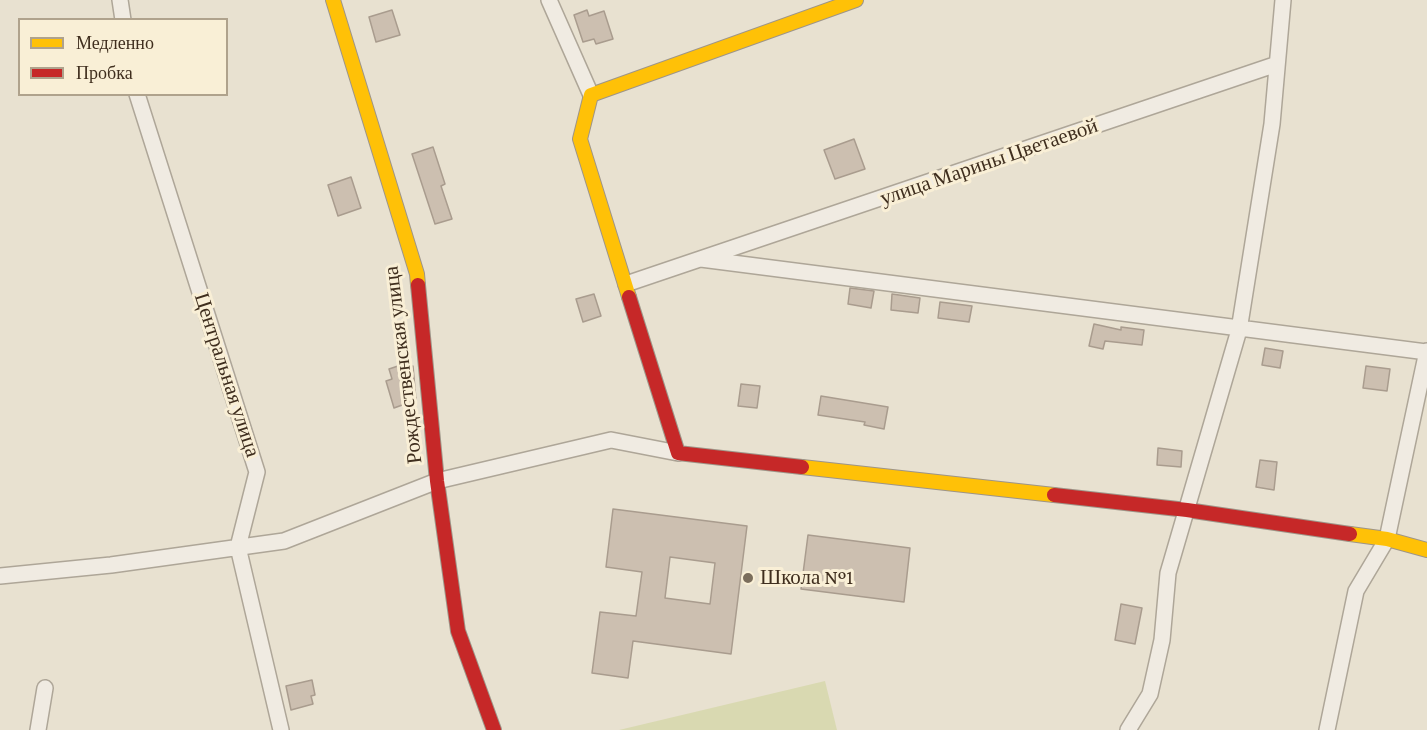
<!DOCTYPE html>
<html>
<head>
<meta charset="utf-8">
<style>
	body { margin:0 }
	#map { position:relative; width:1427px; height:730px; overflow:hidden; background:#e8e1d0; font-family:"Crimson Pro",serif }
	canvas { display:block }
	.legend { position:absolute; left:18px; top:18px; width:210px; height:78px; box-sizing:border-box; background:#f9efd6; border:2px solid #afa28c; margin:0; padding:8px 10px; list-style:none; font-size:18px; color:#3f2e1e }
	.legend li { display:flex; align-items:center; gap:12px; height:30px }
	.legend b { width:30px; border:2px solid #afa28c }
</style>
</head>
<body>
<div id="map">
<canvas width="1427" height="730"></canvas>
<ul class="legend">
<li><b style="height:8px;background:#ffc107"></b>Медленно</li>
<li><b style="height:8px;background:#c62828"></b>Пробка</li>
</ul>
</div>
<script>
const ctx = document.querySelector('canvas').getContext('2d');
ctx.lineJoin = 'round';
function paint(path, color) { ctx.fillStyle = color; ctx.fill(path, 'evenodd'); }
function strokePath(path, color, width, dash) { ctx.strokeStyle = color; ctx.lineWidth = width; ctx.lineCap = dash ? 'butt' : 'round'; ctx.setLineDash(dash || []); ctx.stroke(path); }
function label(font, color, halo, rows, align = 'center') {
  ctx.font = font + ' "Crimson Pro",serif'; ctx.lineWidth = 6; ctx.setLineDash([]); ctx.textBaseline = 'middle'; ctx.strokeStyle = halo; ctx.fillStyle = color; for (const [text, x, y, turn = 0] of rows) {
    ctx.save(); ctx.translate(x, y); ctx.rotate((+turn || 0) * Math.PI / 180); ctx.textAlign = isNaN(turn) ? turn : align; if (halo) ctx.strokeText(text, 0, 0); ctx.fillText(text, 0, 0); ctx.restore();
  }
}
paint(new Path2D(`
	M825,681l12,49h-218z`), '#d9d9b1');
const building = new Path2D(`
	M392,10l8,25 -24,7 -7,-25z
	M587,10l2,6 15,-5 9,28 -17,5 -2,-5 -11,3 -9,-27z
	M854,139l11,30 -30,10 -11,-29z
	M433,147l12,37 -4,2 11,33 -17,5 -23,-70z
	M351,177l10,31 -23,8 -10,-31z
	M850,288l24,3 -3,17 -23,-4z
	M594,294l7,22 -18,6 -7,-23z
	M892,294l28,4 -2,15 -27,-3z
	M940,302l32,4 -3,16 -31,-4z
	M1094,324l27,6v-3l23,3 -2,15 -37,-4 -2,8 -14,-3z
	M1265,348l18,3 -3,17 -18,-3z
	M410,362l1,5 2,-1 3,34 -22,8 -8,-27 6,-2 -3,-10z
	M1366,366l24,3 -3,22 -24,-3z
	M741,384l19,2 -3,22 -19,-2z
	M821,396l67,11 -4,22 -20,-4 1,-3 -47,-7z
	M1158,448l24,3 -1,16 -24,-2z
	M1260,460l17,2 -3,28 -18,-3z
	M613,509l134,17 -16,128 -98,-13 -5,37 -36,-5 8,-61 36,4 6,-44 -36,-5zM670,557l45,6 -5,41 -45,-6z
	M808,535l102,13 -6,54 -103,-13z
	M1121,604l21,4 -7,36 -20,-4z
	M312,680l3,15 -4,1 2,8 -22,6 -5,-24z`);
paint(building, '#ccbfb0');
strokePath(building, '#a99c8e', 1.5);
const street = new Path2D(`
	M120,0l3,20
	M549,0l42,95
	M137,94l120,378 -19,75 43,183
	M701,259l726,93
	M626,284l651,-220
	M0,576l111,-11 173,-24 153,-60 174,-41 67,13
	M38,730l7,-42
	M1128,730l22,-36 12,-54 6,-67 71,-243 33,-206 11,-124
	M1327,730l29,-139 31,-52 40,-188`);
const slow = new Path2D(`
	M333,0l84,274 1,11
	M629,297l-49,-158 11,-44 265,-95
	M802,467l252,28
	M1350,534l37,5 40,11`);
const jam = new Path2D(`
	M418,285l19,196 21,150 36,99
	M629,297l49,156 124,14
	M1054,495l133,15 163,24`);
strokePath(street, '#aea698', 18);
strokePath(slow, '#9e9588', 16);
strokePath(jam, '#9e9588', 16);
strokePath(street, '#f0ebe2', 15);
strokePath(slow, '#ffc107', 14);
strokePath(jam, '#c62828', 14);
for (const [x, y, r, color] of [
	[748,578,6,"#7a6d5c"]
]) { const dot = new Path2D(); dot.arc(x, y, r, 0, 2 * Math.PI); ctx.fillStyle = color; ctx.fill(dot); strokePath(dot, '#f9efd6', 2); }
label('21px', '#3f2e1e', '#f9efd6', [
	["улица Марины Цветаевой",989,162,-19],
	["Рождественская улица",403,365,-97],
	["Центральная улица",227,375,72]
]);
label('21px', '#3f2e1e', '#f9efd6', [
	["Школа №1",760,578]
], 'left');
</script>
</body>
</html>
